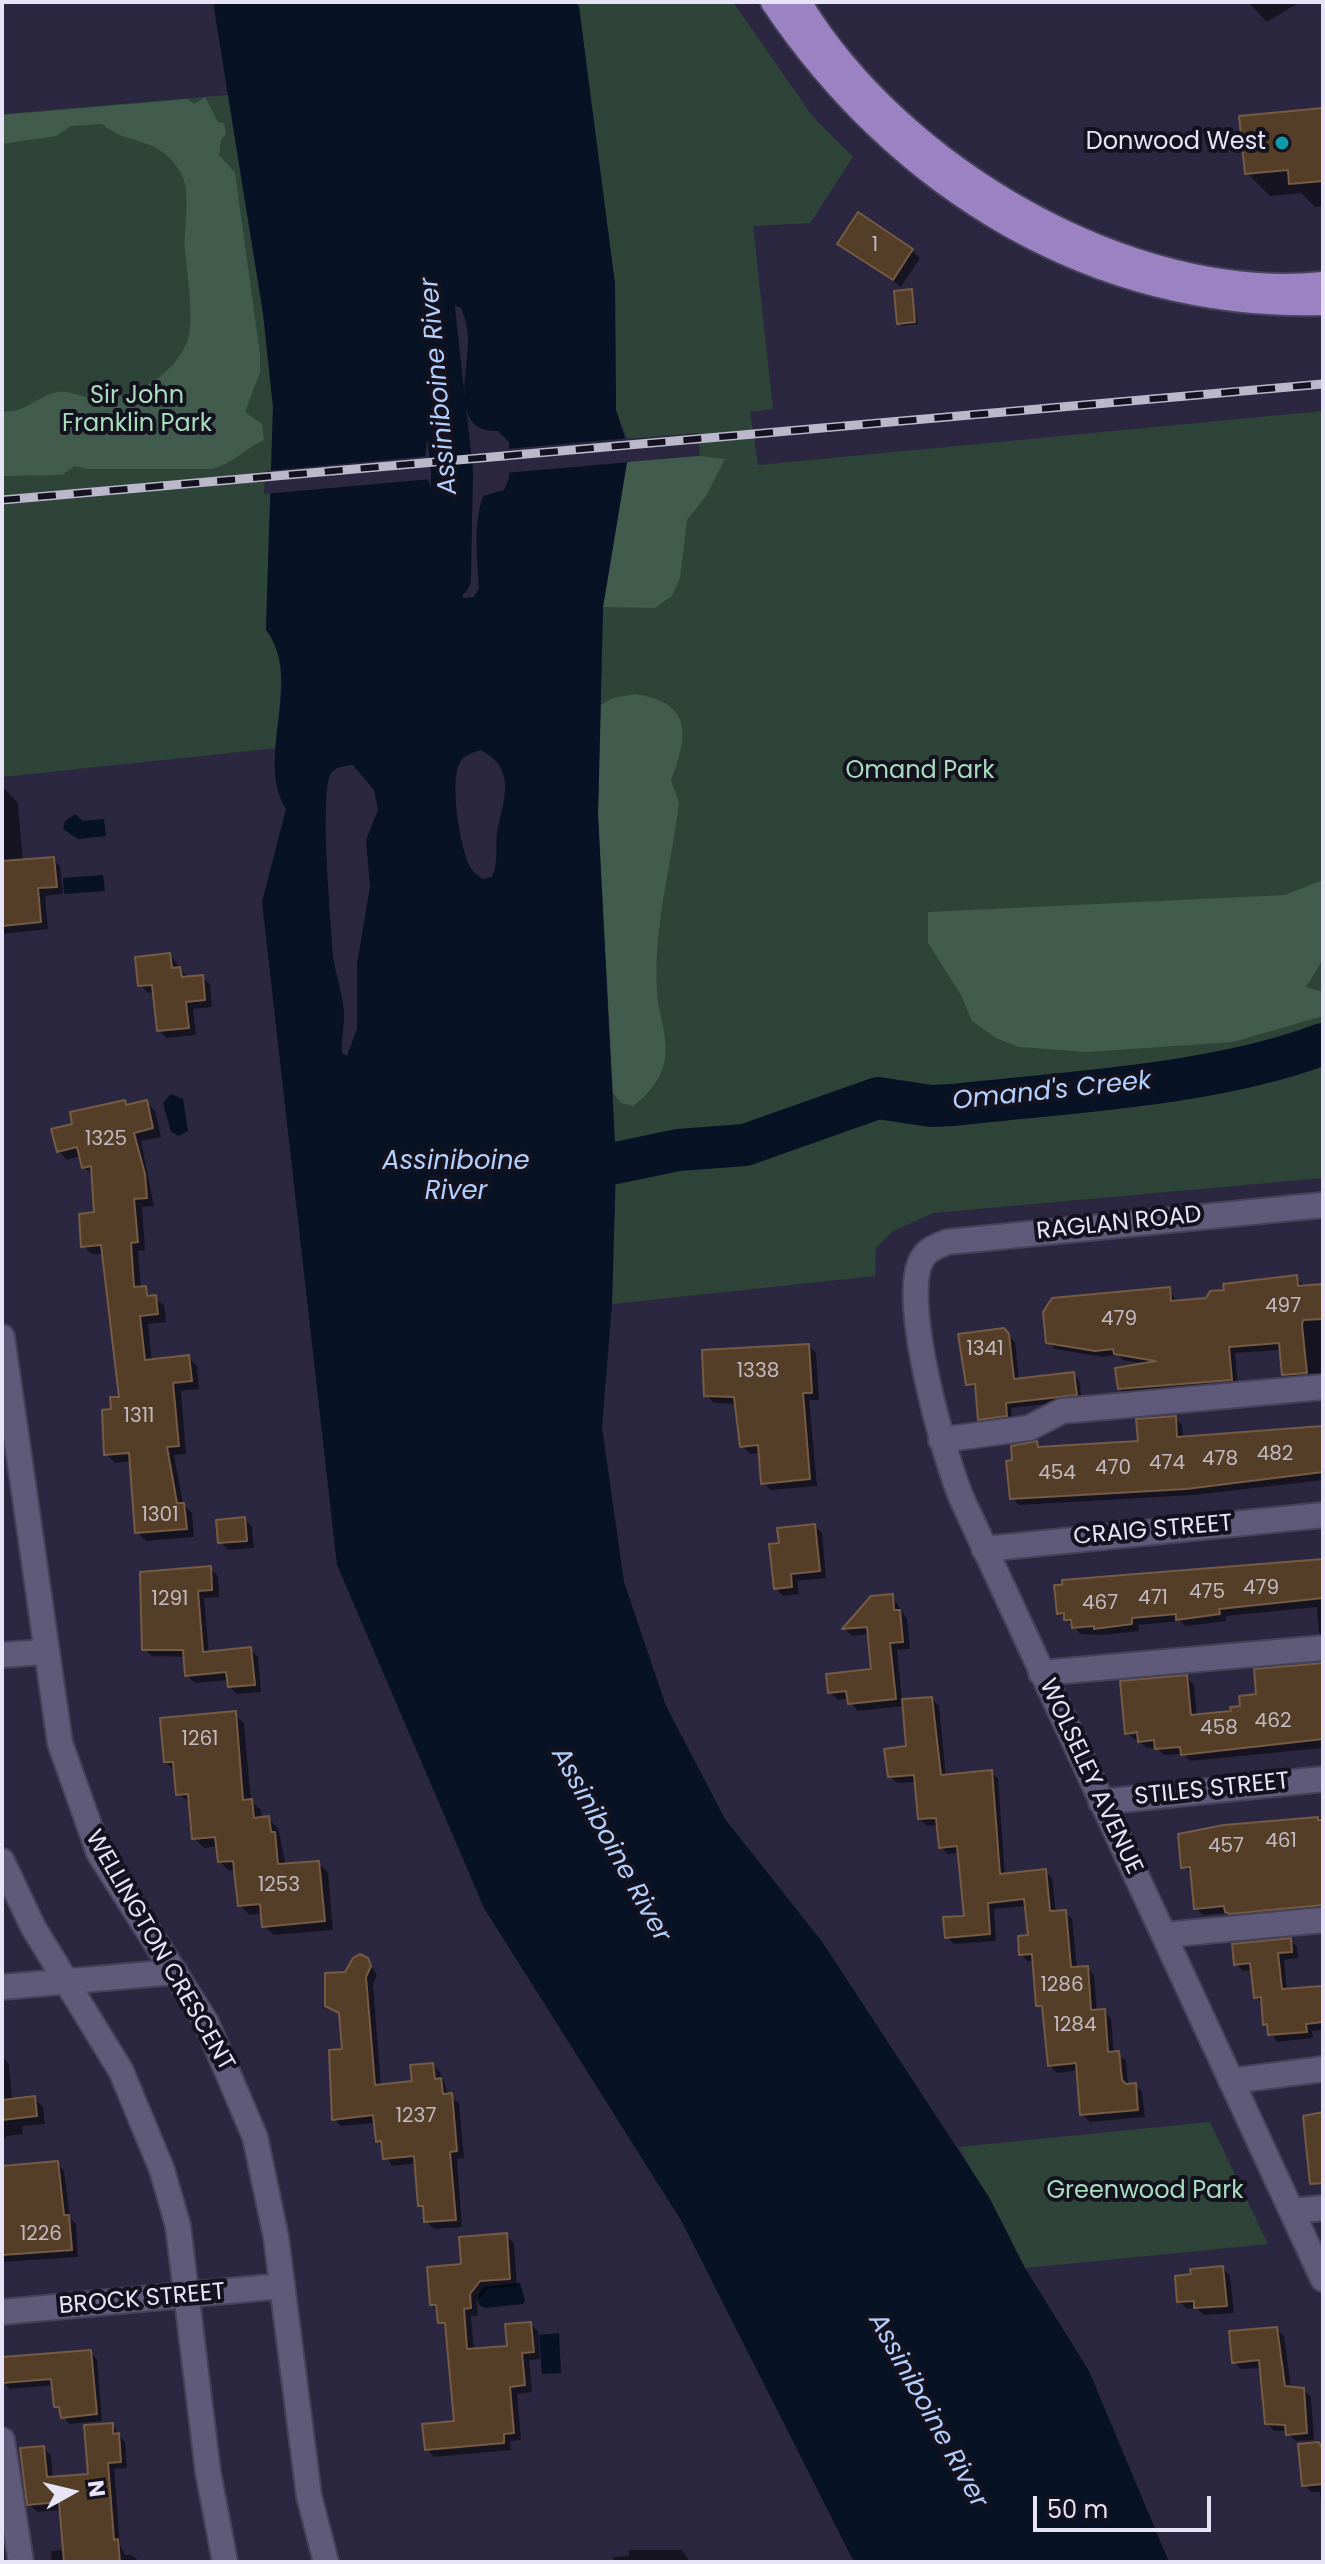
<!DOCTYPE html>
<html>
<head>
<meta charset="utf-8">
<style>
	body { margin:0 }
	#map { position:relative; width:1325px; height:2564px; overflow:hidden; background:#2c2741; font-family:Poppins,sans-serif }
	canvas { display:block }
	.frame { position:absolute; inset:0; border:4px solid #e6e4f6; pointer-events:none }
	.north { position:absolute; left:32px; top:2452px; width:80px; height:80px; -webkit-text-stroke:6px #14121e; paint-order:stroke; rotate:82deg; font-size:22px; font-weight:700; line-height:32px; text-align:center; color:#e6e4f6 }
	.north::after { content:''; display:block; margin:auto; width:28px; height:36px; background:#e6e4f6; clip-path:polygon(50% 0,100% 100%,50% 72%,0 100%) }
	.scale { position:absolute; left:1033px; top:2496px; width:178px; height:36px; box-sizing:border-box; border:4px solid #e6e4f6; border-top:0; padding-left:10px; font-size:24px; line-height:28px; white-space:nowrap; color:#e6e4f6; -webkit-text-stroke:6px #14121e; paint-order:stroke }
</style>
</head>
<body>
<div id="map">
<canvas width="1325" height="2564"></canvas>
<div class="frame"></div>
<div class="north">N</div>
<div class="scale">50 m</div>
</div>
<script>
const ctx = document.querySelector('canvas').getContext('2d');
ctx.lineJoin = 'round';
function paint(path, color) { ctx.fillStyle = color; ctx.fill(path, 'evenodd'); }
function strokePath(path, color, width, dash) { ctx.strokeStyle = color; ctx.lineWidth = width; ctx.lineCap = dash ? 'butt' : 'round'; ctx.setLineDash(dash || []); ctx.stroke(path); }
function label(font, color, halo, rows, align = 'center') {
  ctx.font = font + ' Poppins,sans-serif'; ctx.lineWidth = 8; ctx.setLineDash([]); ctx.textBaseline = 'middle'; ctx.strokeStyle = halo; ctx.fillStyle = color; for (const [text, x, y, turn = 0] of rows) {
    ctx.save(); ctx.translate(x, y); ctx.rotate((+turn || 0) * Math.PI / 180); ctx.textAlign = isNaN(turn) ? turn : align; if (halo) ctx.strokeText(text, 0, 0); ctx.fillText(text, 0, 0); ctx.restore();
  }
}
paint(new Path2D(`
	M576,2h157l80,115 40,40 -43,66 -57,3 20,183 -23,3 8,53 565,-54v620l-104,32 -125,9 -130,19 4,26c79,-9 158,-20 236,-33 40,-6 82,-11 119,-28v122l-390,35 -40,18 -17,17 -1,28 -263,28 4,-141 -18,-348 5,-208 24,-145 73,-6 -2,-23 -71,6 -11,-29 -1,-126z
	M228,95l35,218 10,94 -7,223c26,34 10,78 11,118l-275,29v-663z
	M1210,2122l58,122 -243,24 -66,-121z`), '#2f4438');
paint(new Path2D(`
	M205,97l13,25 6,1 2,11 -5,6 -2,15 16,18 25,181v18l-15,40 17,12 2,16c-20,9 -31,24 -53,29h-124l-12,-3 -13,9 -60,1v-65c21,4 36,-16 56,-19 16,-2 31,10 48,7 33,-5 67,-24 81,-57 8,-19 0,-69 -2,-91 -2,-22 7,-58 -4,-78 -23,-39 -52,-26 -79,-49l-31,2 -15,10 -54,8v-29l186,-16 6,5z
	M700,456l25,3 -19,37 -19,24 -7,58 -8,18 -17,12 -52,-1 24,-145z
	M635,694c60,9 52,43 36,87l8,21c-7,61 -26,126 -22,188 1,28 16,54 4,83 -6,13 -17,25 -28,33l-12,-3 -8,-10 -15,-278 3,-110 12,-7z
	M1323,880v79l-17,28 17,5v24l-90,26 -146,10 -68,-5 -23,-9 -24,-17 -11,-26 -33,-52v-31l357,-17z`), '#415c4c');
paint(new Path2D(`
	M213,2h363l3,4 36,278 1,126 13,40 -26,157 -5,208 18,348 -4,141 -10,123 22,155 42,124 59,113 98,124 166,254 36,71 64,103 80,191h-315l-172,-340 -198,-314 -147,-343 -75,-663 24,-93c-32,-52 19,-128 -20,-179l7,-223 -10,-94zM450,304l11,4c4,9 7,22 7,31 1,29 -20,94 30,92l11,11v36l-5,12 -21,6c-10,30 -6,60 -4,92l-5,9 -10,1c-15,-19 -4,-50 -10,-73 -5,-15 -21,-26 -25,-42 -9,-29 2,-52 2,-79 0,-30 -8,-79 19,-100zM481,750c37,20 22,51 16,83 -2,16 2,29 -5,44l-9,2c-4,-3 -10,-7 -13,-12 -10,-19 -21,-86 -10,-105 5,-8 13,-9 21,-12zM353,765l21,25 4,20 -12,30 4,46 -13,78v65l-10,27 -5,-3c-1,-13 2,-24 2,-37 0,-21 -9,-41 -11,-61 -2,-29 -14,-164 -2,-182 6,-7 14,-7 22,-8z
	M75,814l8,7 21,-2 2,17 -28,3 -15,-10 2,-8z
	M103,875l2,16 -41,3 -1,-16z
	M171,1094l12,5 5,32 -9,5 -8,-4 -8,-29z
	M520,2283l5,17 -2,4 -38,4 -6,-3 -1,-8 5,-10z
	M559,2333l2,40 -19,1 -3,-39z`), '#071224');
paint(new Path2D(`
	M631,438v24l-126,11v-24z
	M429,456l3,23 -168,15 1,-23z`), '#2c2741');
paint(new Path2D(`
	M1248,2h52l-33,20z
	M1323,110v96l-8,1 -14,-14 -31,3 -23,-23z
	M840,244l72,7 8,7 -19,29z
	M911,291l7,33 -16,2 -3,-3z
	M2,786l16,17 5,59 30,-3 7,7 3,28 -18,2 3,33 -46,5z
	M170,955l18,23 14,-1 8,7 2,23 -19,2 3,26 -30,3 -7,-8 -4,-38 -7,1 -8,-8z
	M124,1102l4,4 18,-4 9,9 6,26 -20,4 13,65 -12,1 3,43 -7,1 3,38 23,16 2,17 -18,2 4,38 36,-5 9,9 2,23 -18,2 5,63 -12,1 9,49 9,9 2,24 -48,4 -9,-9 -6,-71 -16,2 -9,-9 7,-43 8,-13 -17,-144h-12l-9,-8 14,-32 -4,-38 -9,-9 -3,-11 -14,4 -8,-9 16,-26z
	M1297,1278l7,10 19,-2v93l-32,2 -7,-7 -2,-24 -47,3 3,34 -112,8 -7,-7 27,-24 -23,-4 -5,-5 -15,2 -48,-8 -7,-7 121,-53 8,13 30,-2z
	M1003,1330l12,12 4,38 55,-6 5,6 3,20 -71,8 1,13 -26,4 -6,-6 -2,-30 -10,-5z
	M809,1346l7,7 3,47h-10l8,86 -46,4 -8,-7 -3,-30 -10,1 -8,-8 -5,-42 -23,-1 -8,-8z
	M1175,1418l7,7 1,13 140,-11v53l-129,15 -175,10 -7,-7 25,-55 5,5 98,-5z
	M244,1519l8,8 2,21 -26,2 -8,-8z
	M814,1526l8,7 4,45 -29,3 2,13 -16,2 -7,-8 6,-43z
	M1323,1562v75l-4,-4 -2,-26 -91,9v5l-40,5 -6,-5 -42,4 1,6 -36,4 -22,-1 -22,-21z
	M210,1568l8,8 1,21 -15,1 5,55 41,-4 8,8 3,35 -24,2 -8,-7v-7l-34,3 -8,-8 -2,-18 -33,-1 -8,-7z
	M892,1596l15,23 3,30 -13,1 5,51 30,-2 7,7 7,71 45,-5 7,7 7,96 40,-4 7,7 4,35 9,-1 7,7 5,50 10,-1 7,7 3,37 7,-1 7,8 3,35 12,6 2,25h7l7,7 3,25 -55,5 -8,-8 -3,-44 -22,3 -8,-8 -4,-53 -7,-7 -4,-44 -6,1 -7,-8 9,-17 -3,-31 -33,3 2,32 -42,3 -7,-7 19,-19 -7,-65 -11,1 -7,-7 -2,-22 -12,1 -7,-7 -3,-37 -20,1 -7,-7 18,-28 -3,-42 -48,5 -8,-13 -11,2 -8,-8 43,-21 -3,-37 -18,2 -7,-7z
	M1323,1665v83l-133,13 -8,-7 -18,1 -8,-8 -9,1 -20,-15 59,-56 8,8 3,31 36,-3 26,-17zM1131,1731l16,2 -16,2z
	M235,1714l9,9 7,78 10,9v9l7,-1 10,10 8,38 32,-3 10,9 5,58 -59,5 -10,-9 -1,-13 -14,2 -9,-10 -4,-35 -7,1 -10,-10 -1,-15 -14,2 -10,-10 -3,-35 -13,-9 -2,-22 -10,-10z
	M1323,1818v95l-89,6 -6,-6 -25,2 -7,-7 -3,-34 -10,-7 109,-47z
	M1290,1940l7,7 1,11 -14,2 3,31 36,-3v42l-11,1 1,7 -36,4 -12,-18 -2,-20 -7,-7 -3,-27 -10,1 -7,-7z
	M367,1960l10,15 -4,10 8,101 33,-3 19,-18 7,7 9,24 10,7 5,55 -7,1 5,68 -28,2 -8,-8 -1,-11 -5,-5 -3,-42 -25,3 -14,-25 -2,-18 -35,3 -7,-7 11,-68 -4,-35 -14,-10 19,-32z
	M2,2057l7,7 3,37 22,-3 9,9 2,17 -23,2 1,8 -16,2 -5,6z
	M57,2163l7,8 6,47 6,6 2,33 -76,5v-94z
	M506,2235l8,8 3,43 -29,2 -11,14 1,14h-7l3,35 35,-3 21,-24 8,7 2,28 -11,1 3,32 -15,2 4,46 -11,1 1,9 -77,7 -7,-8 29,-26 -9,-93 -15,-26 31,-38z
	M1223,2268l7,8 4,37 -30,2 -8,-7 -9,1 -8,-8z
	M1276,2329l8,7 7,52 12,1 8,8 3,43 -19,1 -8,-10h-13l-7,-8 -5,-55 -21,1 -7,-7z
	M90,2352l7,7 5,62 -33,3 -13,-18 -2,-21 -44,4 -7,-7 -1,-23z
	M112,2425l13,17 2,26 -13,1 6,76 5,10h7l8,7h-88l-1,-11 14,-1 -3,-40 -25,2 -8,-8 14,-56 8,7 2,24 37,-3z
	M1319,2444l4,5v81l-3,-38h-9l-7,-7z
	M2,2504l2,13 1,45h-3z
	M629,2550h53l8,12h-76l-1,-5 16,-1z`), '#0007');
strokePath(new Path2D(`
	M430,273l22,198 -2,107
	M562,1166l54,-3 62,-13 67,-5 133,-47 53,8 22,-1c116,-13 262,-20 370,-61`), '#071224', 42);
const building = new Path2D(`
	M1323,108v73l-34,3 -1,-14 -43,4 -6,-58z
	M858,212l55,37 -20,31 -56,-36z
	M912,289l3,33 -18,2 -3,-33z
	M54,857l3,30 -19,1 3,34 -39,4v-65z
	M170,953l2,15 8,-1 2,10 21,-2 2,25 -19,2 3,26 -32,3 -5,-46 -14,1 -3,-29z
	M125,1100l1,5 21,-5 6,28 -19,5 11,41 2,24 -13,1 4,43 -7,1 3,44 12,-1 1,10 9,-1 2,19 -18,2 5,44 44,-5 3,26 -19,2 6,63 -12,1 10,56h7l3,26 -52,4 -6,-80 -25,2 -2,-45 9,-1 -1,-12h9l-18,-152 -20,2 -2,-33 15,-2 -3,-46 -9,2 -5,-21 -20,5 -6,-23 21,-5 -2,-12z
	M1297,1275l1,11 25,-2v35l-20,1 -1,5 5,48 -25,2 -3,-32 -50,4 3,33 -114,9 -3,-21 41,-7 -42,-7 -1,-5 -18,2 -49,-8 -3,-31 9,-14 118,-11 1,14 35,-3 4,-7 14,-1 -1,-6z
	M1004,1328l5,6 5,45 60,-7 3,23 -71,8 1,13 -29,4 -3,-36 -9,1 -8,-51z
	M809,1344l3,49h-9l7,86 -49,5 -3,-39 -18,2 -6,-50 -30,-1 -2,-46z
	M1176,1416l1,21 146,-11v46l-137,17 -176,10 -4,-38 6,-1 -1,-14 26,-5 1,6 100,-6 -2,-22z
	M245,1517l2,24 -29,2 -2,-23z
	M815,1524l5,47 -29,3 1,13 -18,2 -5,-45 10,-1 -2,-15z
	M1323,1559v39l-104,11 1,5 -44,6v-6l-44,4v6l-38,5v-3l-22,2 -1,-8h-7v-7l-7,1 -3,-29h8v-5z
	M211,1566l1,24 -14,1 5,61 48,-5 4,38 -27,2 -2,-15 -41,4 -2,-26h-41l-2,-78z
	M893,1594l1,16h6l3,32 -13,1 6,56 -48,5 -2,-13 -18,2 -2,-19 45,-5 -4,-42 -25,2 29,-33z
	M1323,1663v76l-142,16 -1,-8 -25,2 -1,-9 -16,2 -1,-10 -12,2 -5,-53 67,-6 4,40 40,-4 -1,-4 10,-1 -1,-10 17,-2 -2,-25z
	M932,1697l9,78 51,-5 8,104 46,-5 4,42 16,-1 5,57 17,-1 3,44 14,-1 3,43 11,-1 3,29 4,4 10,-1 2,27 -58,5 -4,-52 -28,3 -6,-60h-6l-4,-52 -13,1 -1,-19 10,-1 -4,-36 -36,4 2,31 -45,4 -2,-21 21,-1 -7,-70 -18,2 -3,-30 -18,1 -4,-44 -26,2 -4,-28 22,-3 -4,-47z
	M236,1711l7,89 9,-1 2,19 15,-2 2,16h4l3,32 41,-3 6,60 -63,6 -2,-23 -22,2 -5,-45 -15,1 -3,-25 -23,2 -4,-45 -12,1 -3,-33h-9l-4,-44z
	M1318,1817v3h5v85l-93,9 -5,-2 -1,-6 -30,3 -4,-42 -9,1 -3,-34 46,-9z
	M1291,1938l1,14 -14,1 4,36 41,-3v36l-17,2 1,8 -39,3 -1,-11 -4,1 -2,-28 -7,1 -4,-35 -16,2 -2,-21z
	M360,1954l8,4 3,8 -5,11 9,108 37,-4 -2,-16 23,-2 2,16 6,-1 2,16 9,-1 5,58 -7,1 6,68 -32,2 -1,-16h-5l-4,-50 -31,3 -2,-18 -5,1 -3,-27 -41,5 -3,-70 13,-1 -3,-36 -14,-7v-33l20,-1 8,-14z
	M35,2096l2,20 -35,4v-20z
	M1323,2112v71l-13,1 -7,-68z
	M58,2161l6,54h5l3,35 -70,5v-89z
	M507,2233l3,46 -30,2 -10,13 1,14 -7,1 3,40 40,-3 -2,-22 26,-2 3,30 -12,1 3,32 -15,2 4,46 -10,1v9l-79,7 -3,-26 32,-3 -9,-98h-7l-2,-18h-6l-3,-38 34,-3 -2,-27z
	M1223,2266l4,40 -33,2v-7l-17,1 -2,-26 16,-2 -1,-5z
	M1277,2327l8,59 19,2 3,45 -21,2 -1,-10 -20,-1 -6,-64 -27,3 -3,-32z
	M91,2350l6,64 -36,4 -2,-11h-5l-3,-28 -49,4v-26z
	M113,2423v11l6,-1 2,29 -13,1 6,77 4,-1 2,23h-56l-5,-60 -32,3 -7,-57 24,-2 3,31 41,-3 -4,-49z
	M1319,2442l4,10v32l-21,2 -4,-42z`);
paint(building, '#553e27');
strokePath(building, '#755b44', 2);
const minor = new Path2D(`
	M1323,1205l-376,37c-9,4 -20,7 -25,17 -23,38 22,196 39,238l362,782
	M2,1337l58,406 39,110 107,169 49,115 21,100 33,259 17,66
	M941,1440l88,-12 33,-17 261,-24
	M984,1549l339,-34
	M2,1655l42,-3
	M1041,1673l282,-25
	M1101,1802l222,-23
	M2,1861l31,66 88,144 41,99 16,56 30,246 17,90
	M1164,1935l159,-15
	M2,1987l173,-15
	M1231,2081l92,-12
	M1292,2211l31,-3
	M2,2312l280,-26
	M2,2440l19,122`);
const major = new Path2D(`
	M773,2c124,185 322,308 550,301
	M799,2c98,164 330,302 524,282`);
strokePath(minor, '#464259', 28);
strokePath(major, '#464259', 28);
strokePath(minor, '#5f5a79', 24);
strokePath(major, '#9b82c3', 24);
const rail = new Path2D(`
	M2,500l1321,-116`);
strokePath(rail, '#bbb8cc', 9);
strokePath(rail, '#14121e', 6, [18]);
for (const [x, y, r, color] of [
	[1282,143,8,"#0f9aa8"]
]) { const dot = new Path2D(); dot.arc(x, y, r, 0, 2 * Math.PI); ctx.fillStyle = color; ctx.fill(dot); strokePath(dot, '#14121e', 3); }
label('20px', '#c2bac2', null, [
	["1",875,246],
	["1325",106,1140],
	["497",1283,1307],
	["479",1119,1320],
	["1341",985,1350],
	["1338",758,1372],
	["1311",139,1417],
	["482",1275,1455],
	["478",1220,1460],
	["474",1167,1464],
	["470",1113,1469],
	["454",1057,1474],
	["1301",160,1516],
	["479",1261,1589],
	["475",1207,1593],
	["471",1153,1599],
	["1291",170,1600],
	["467",1100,1604],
	["462",1273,1722],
	["458",1219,1729],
	["1261",200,1740],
	["461",1281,1842],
	["457",1226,1847],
	["1253",279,1886],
	["1286",1062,1986],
	["1284",1075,2026],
	["1237",416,2117],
	["1226",41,2235]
]);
label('24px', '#e6e4f6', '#14121e', [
	["Donwood West",1266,143]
], 'right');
label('24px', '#a7ddbd', '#14121e', [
	["Sir John",137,397],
	["Franklin Park",137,425],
	["Omand Park",920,772],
	["Greenwood Park",1145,2192]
]);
label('24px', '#e6e4f6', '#14121e', [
	["RAGLAN ROAD",1119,1224,-6],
	["CRAIG STREET",1153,1531,-5],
	["WOLSELEY AVENUE",1090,1777,65],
	["STILES STREET",1212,1790,-6],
	["WELLINGTON CRESCENT",159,1951,60],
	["BROCK STREET",142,2300,-5]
]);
label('italic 26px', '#b3cffd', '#14121e', [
	["Assiniboine River",440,386,-95],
	["Omand's Creek",1052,1092,-6],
	["Assiniboine",456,1162],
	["River",456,1192],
	["Assiniboine River",610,1845,61],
	["Assiniboine River",927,2411,61]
]);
</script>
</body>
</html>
